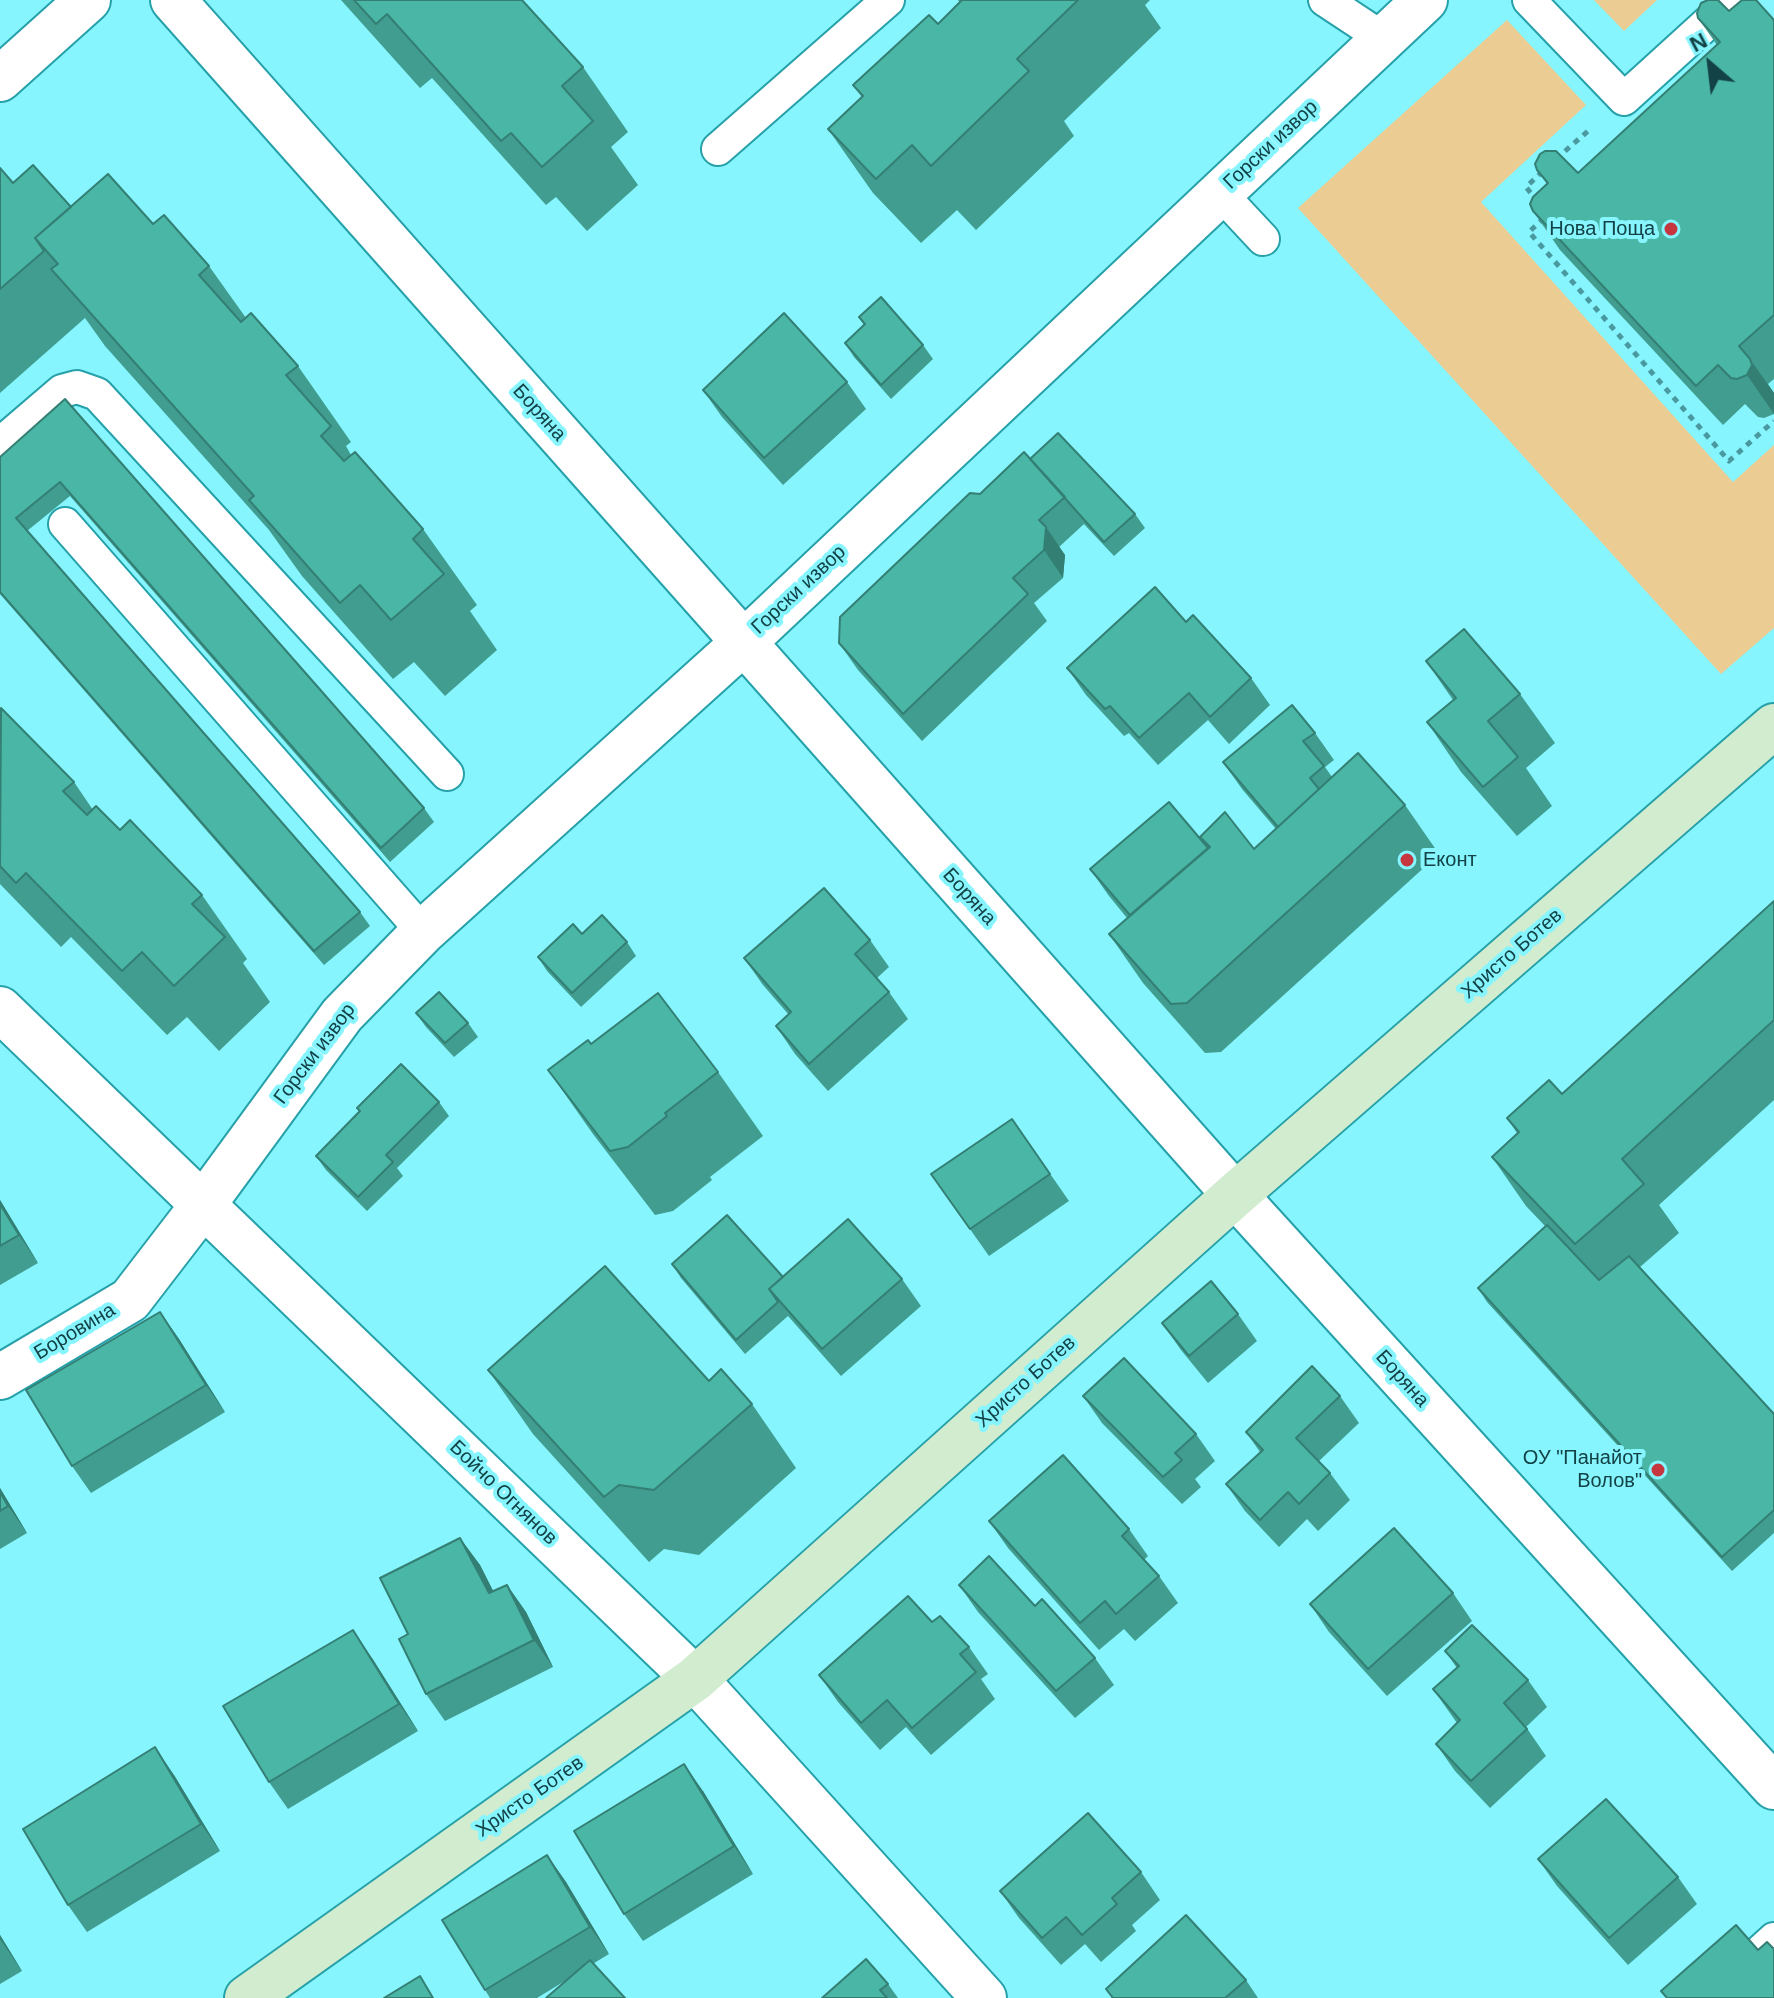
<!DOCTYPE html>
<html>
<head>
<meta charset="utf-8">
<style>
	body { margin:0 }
	#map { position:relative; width:1774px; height:1998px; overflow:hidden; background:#87f5fe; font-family:Arial,sans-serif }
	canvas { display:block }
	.north { position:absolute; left:1670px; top:24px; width:80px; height:80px; -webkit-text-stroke:6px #87f5fe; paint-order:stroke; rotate:332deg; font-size:22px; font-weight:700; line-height:32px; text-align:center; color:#124246 }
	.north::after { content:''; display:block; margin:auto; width:28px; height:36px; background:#124246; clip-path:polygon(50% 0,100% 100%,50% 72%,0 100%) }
</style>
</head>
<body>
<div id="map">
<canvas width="1774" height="1998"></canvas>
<div class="north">N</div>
</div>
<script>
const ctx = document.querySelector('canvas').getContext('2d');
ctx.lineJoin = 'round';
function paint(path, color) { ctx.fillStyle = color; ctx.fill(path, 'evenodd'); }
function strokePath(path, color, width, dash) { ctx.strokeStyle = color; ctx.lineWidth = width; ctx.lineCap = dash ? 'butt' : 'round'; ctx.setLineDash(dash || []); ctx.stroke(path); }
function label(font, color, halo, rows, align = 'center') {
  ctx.font = font + ' Arial,sans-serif'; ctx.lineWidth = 8; ctx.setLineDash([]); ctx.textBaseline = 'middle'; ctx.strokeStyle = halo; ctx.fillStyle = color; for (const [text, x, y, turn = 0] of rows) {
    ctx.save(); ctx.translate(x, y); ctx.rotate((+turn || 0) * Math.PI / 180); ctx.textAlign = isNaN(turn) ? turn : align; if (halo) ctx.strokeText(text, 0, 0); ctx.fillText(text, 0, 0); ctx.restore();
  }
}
paint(new Path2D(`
	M1594,0h63l-33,31z
	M1507,20l79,85 -105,97 252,280 41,-37v183l-53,46 -423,-466z`), '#ebcc93');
const lane = new Path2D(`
	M1325,0l59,39
	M1529,0l95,99 109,-99
	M718,149l170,-149
	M1220,193l43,46
	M0,444l62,-53 15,-4 20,7 350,380
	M65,524l358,408
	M1726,1998l16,-30 32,-29`);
const street = new Path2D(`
	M173,0l1062,1195 539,592
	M0,79l88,-79
	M0,1009l695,670 289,319
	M0,1377l130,-77 73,-95 139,-190 81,-83 320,-289 682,-643`);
const secondary = new Path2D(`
	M247,1998l448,-319 540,-484 539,-469`);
strokePath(lane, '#26a0a9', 36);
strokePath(street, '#26a0a9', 48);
strokePath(secondary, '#26a0a9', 48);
strokePath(new Path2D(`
	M1556,159l32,-28
	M1538,202l-12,-15 17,-16
	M1544,218l-15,14 200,229 45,-40`), '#4b99a0', 5, [6, 6]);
strokePath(lane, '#fff', 32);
strokePath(street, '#fff', 44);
strokePath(secondary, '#d1ecce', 44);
paint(new Path2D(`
	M341,0h181l61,67 45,65 -17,15 27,38 -51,46 -31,-34 -10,8 -114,-127 -12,10z
	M958,0h192l-5,5 16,23 -97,93 10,15 -98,94 -19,-20 -36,33 -48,-50 -45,-64 34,-32 -9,-12 85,-61 22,-21z
	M1729,11l45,9v359l-6,5 6,9v21l-10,4 -6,-1 -13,-13 -22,21 -163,-175 -27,-39 14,-27 -10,-14 41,3 139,-128 -19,-27z
	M0,168l13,15 58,24 82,17 56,42 37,52 52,48 53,76 -5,4 5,9 72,74 54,76 -7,6 27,39 -52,46 -31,-34 -21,17 -91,-103 -33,-46 -164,-184 -20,-28 -85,75z
	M859,317l64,28 10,14 -42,40 -37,-42 -9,-14 19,-18z
	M847,382l19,27 -83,76 -61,-68 -19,-27z
	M65,399l359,409 10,14 -44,40 -320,-366 -43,35 333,381 10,14 -46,39 -324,-371v-137z
	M1030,459l105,55 10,14 -31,28 -32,-34 2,2 -25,23 6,8 -2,23 -29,25 13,18 -125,120 -64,-71 -19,-27 141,-149z
	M1186,622l65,56 19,27 -41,39 -21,-24 -50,45 -29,-32 -5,3 -38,-41 -19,-27z
	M1426,661l94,33 35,49 -29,25 26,38 -35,30 -56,-64 -34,-50 26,-22z
	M0,709l74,73 19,28 109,85 45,64 -4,4 27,39 -51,49 -32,-34 -20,18 -96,-98 -10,10 -61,-63z
	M1315,733l19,27 -9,7 7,10 73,28 34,49 -218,198 -16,1 -62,-70 -34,-49 18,-16 -18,-22 -19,-27 118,-21 -8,-11 54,12 22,-20 -34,-40 -19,-27z
	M1774,901v199l-115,105 20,28 -39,34 134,147v119l-42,38 -245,-269 -9,-14 67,-62 -19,-20 -34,-49 25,-24 -10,-15 55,-24z
	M582,934l45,8 9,14 -55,51 -34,-36 -9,-14z
	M870,940l19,27 -12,11 12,14 19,27 -80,72 -33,-37 -19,-28 13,-11 -26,-30 -19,-27z
	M416,1013l52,10 10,14 -24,20 -28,-30z
	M591,1044l127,28 45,64 -53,41 2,3 -39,31 -18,4 -62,-81 -45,-64z
	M439,1102l10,14 -52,52 6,8 -36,35 -41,-41 -10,-14 43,-45 -2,-3z
	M1012,1119l57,82 -80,55 -58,-82z
	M0,1200l38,63 -38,22z
	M672,1264l111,13 119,2 19,27 -80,70 -53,-60 -43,38 -64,-76z
	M160,1312l19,27 46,73 -134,81 -19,-27z
	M1238,1314l19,27 -49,42 -27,-33 -19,-27z
	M488,1370l221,11 43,23 44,64 -97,87 -35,-6 -15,13 -116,-128z
	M1083,1396l113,38 19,27 -20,18 6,8 -19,17 -80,-81z
	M1340,1396l19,27 -40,38 11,12 20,27 -32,31 -11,-12 -28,28 -34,-36 -19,-27 34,-32 -14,-20z
	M0,1488l27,45 -27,16z
	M989,1521l140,8 19,27 -4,4 15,16 19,27 -43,38 -11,-12 -25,21 -91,-102z
	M460,1538l20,27 13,26 14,-6 19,27 27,55 -108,54 -19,-27 -18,-60z
	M959,1585l76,21 60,52 19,27 -39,33 -97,-106z
	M1453,1593l19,28 -85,75 -58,-64 -19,-28z
	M932,1622l37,25 19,27 -7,5 14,20 -64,56 -25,-28 -26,23 -42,-48 -19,-27z
	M1445,1651l83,29 19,27 -21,20 20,29 -56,52 -35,-37 -19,-27 21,-21 -24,-34 24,-21z
	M372,1658l46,73 -130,78 -19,-27z
	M174,1775l46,76 -133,81 -19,-27z
	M703,1791l50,83 -110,67 -19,-27z
	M547,1855l19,27 43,72 -72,44h-47l-5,-8z
	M1538,1859l140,18 19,27 -69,61 -71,-79z
	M1141,1872l19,28 -28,25 4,6 -35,31 -16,-18 -24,21 -42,-47 -19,-27z
	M0,1935l22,36 -22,13z
	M1246,1980l12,18h-146l-6,-9z
	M888,1984l10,14h-76z`), '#409d8f');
paint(new Path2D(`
	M1750,359l24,34v21l-27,-39z
	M1046,527l19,28 -2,23 -19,-28z
	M0,1200l38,63 -19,-28 -19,-31z
	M160,1312l19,27 46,73 -19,-27z
	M0,1488l27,45 -19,-27 -8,-14z
	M460,1538l20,27 28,55 -19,-27z
	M507,1585l19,27 27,55 -19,-27z
	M353,1630l19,28 46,73 -19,-27z
	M155,1747l19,28 46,76 -19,-27z
	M684,1764l19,27 50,83 -19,-28z
	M547,1855l19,27 43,72 -19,-27z
	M0,1935l22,36 -22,-32z`), '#347f74');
const building = new Path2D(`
	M354,0h168l61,67 -21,19 31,35 -51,46 -31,-34 -10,8 -114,-127 -11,10z
	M962,0h116l-61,59 12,12 -98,95 -19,-21 -36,34 -48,-50 35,-33 -10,-11 76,-70 9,9z
	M1708,0h10l11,11 13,-11h14l18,20v295l-35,31 11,13 2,6 -5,10 -10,4 -6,-1 -13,-13 -22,21 -163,-175 -3,-7 3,-7 15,-14 -11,-13 -2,-6 5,-10 5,-3h11l22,22 142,-131 -22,-24 -1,-5 4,-10z
	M33,165l38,42 -36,31 9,13 -44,38v-121l13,15z
	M108,174l45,50 11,-9 45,51 -10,9 42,47 10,-9 47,53 -12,9 45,51 -10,10 23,25 11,-9 68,77 -10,10 31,35 -53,46 -31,-35 -20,18 -91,-103 5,-4 -203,-227 7,-5 -23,-26z
	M881,297l42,48 -42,40 -36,-42 20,-19 -6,-7z
	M784,313l63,69 -83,76 -61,-68z
	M65,399l359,409 -43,40 -321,-366 -44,36 344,394 -46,39 -314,-359v-135z
	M1058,433l77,81 -31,28 -74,-83z
	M1024,452l41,45 -26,23 7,7 -2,23 -31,28 15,16 -125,120 -64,-71 1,-26 130,-124 10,1z
	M1155,587l31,35 7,-7 58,63 -41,39 -21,-24 -50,45 -29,-32 -5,3 -38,-41z
	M1464,629l56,65 -32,27 30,36 -35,30 -56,-65 29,-24 -30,-37z
	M1292,705l23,28 -12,8 21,25 -14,12 9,11 -41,38 -55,-65z
	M1,708l73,74 -11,9 24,24 9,-9 24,24 10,-10 72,75 -10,9 33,33 -51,49 -32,-34 -20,19 -96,-98 -10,10 -16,-17z
	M1358,753l47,52 -218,198 -16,1 -62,-70 101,-87 -10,-10 25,-25 29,37z
	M1169,802l39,46 -78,67 -40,-46z
	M824,888l46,52 -15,14 34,38 -80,72 -33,-38 15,-14 -47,-54z
	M1774,901v119l-152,139 22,25 -69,60 -83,-87 27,-25 -12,-14 42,-38 13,14z
	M602,915l25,27 -55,51 -34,-36 35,-33 9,10z
	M439,992l29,31 -23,20 -29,-30z
	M658,993l60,79 -53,41 2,3 -39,31 -18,4 -62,-81 40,-30 3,4z
	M401,1064l38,38 -53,53 7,7 -35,35 -42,-41 44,-45 -3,-3z
	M1012,1119l38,55 -80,55 -39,-55z
	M0,1204l19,31 -19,11z
	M727,1215l56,62 -14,12 9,13 -42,38 -64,-76z
	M848,1219l54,60 -80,70 -53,-60z
	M1547,1225l52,55 30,-24 145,158v96l-52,47 -244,-269z
	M605,1266l104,115 12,-12 31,35 -98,86 -35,-5 -15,12 -116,-127z
	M1211,1281l27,33 -49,42 -27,-33z
	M160,1312l46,73 -134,81 -46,-76z
	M1124,1358l72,76 -21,19 7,7 -19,17 -80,-81z
	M1312,1366l28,30 -44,42 34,35 -31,31 -11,-12 -28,28 -34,-36 37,-34 -17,-18z
	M1063,1455l66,74 -7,7 37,40 -43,38 -11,-13 -25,22 -91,-102z
	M0,1492l8,14 -8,5z
	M1394,1528l59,65 -85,76 -58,-65z
	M460,1538l29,55 18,-8 27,55 -108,54 -27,-55 9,-5 -28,-56z
	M989,1556l46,50 7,-7 53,59 -39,33 -97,-106z
	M908,1596l24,26 8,-6 29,31 -9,7 16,18 -64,56 -25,-28 -26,23 -42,-48z
	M1472,1625l56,55 -24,23 23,26 -56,52 -35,-37 24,-24 -27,-31 26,-23 -14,-15z
	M353,1630l46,74 -130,78 -46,-76z
	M155,1747l46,77 -133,81 -45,-76z
	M684,1764l50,82 -110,68 -50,-83z
	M1606,1799l72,78 -69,61 -71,-79z
	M1088,1813l53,59 -29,26 5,6 -35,31 -16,-18 -24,21 -42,-47z
	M547,1855l43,72 -105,63 -43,-70z
	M1186,1915l60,65 -21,18h-112l-7,-9z
	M1736,1925l22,25 9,-8 7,7v49h-107l-6,-7z
	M866,1959l22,25 -8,6 7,8h-65z
	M590,1960l35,38h-79z
	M420,1976l13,22h-49z`);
paint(building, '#4ab6a6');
strokePath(building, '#347f74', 2);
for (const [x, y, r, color] of [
	[1671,229,8,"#c6363f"],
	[1407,860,8,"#c6363f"],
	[1658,1470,8,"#c6363f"]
]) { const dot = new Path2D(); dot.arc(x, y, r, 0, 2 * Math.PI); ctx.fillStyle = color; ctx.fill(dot); strokePath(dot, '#87f5fe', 3); }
label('20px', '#124246', '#87f5fe', [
	["Горски извор",1271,145,-43],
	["Боряна",539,413,48],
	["Горски извор",799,590,-43],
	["Боряна",969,897,48],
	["Христо Ботев",1512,954,-41],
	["Горски извор",315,1054,-53],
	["Боровина",75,1332,-31],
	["Боряна",1402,1379,48],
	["Христо Ботев",1026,1382,-42],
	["Бойчо Огнянов",503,1493,44],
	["Христо Ботев",530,1797,-35]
]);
label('20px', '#124246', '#87f5fe', [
	["Нова Поща",1655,229],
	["Еконт",1423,860,"left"],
	["ОУ \"Панайот",1642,1458],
	["Волов\"",1642,1481]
], 'right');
</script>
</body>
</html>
